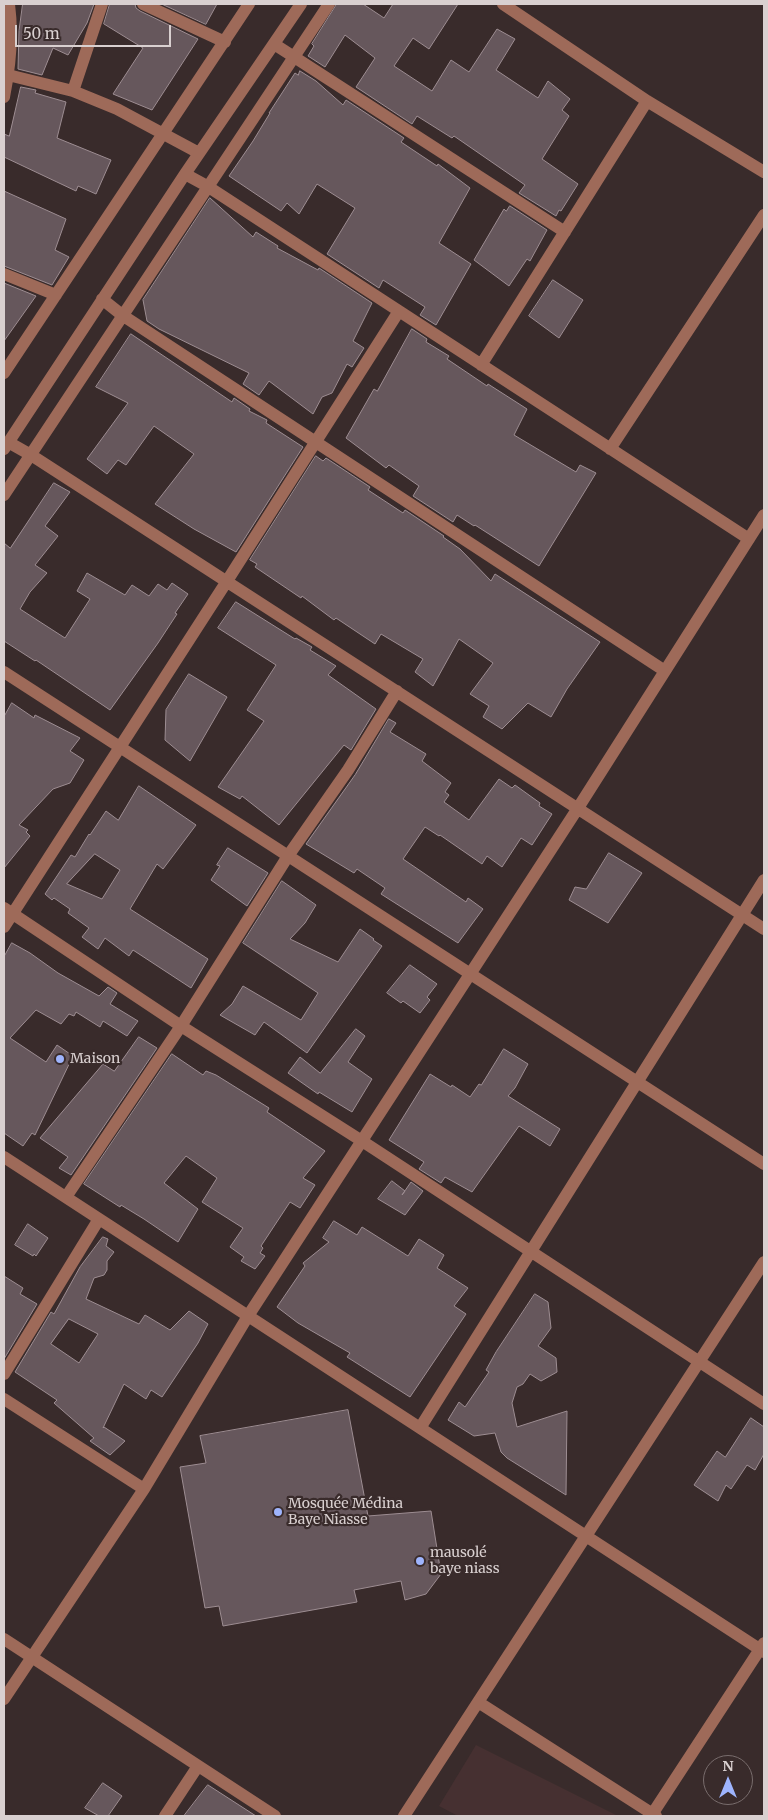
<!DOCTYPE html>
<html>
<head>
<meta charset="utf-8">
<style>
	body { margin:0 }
	#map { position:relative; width:768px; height:1820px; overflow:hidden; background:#392b2b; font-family:Merriweather,serif }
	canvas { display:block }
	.frame { position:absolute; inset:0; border:5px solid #d9d0d0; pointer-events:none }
	.north { position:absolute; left:703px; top:1755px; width:50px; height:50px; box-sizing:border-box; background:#392b2b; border:1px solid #796d6d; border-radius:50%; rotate:0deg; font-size:14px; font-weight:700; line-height:20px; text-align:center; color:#d9d0d0 }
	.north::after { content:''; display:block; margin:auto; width:18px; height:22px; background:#9eb4fd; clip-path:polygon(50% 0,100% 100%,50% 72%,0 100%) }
	.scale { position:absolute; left:15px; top:25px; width:156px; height:22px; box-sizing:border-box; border:2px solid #d9d0d0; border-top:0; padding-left:6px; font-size:15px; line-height:18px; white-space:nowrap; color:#d9d0d0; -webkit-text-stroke:4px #392b2b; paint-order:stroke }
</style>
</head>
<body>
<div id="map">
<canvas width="768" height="1820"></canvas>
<div class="frame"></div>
<div class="north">N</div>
<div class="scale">50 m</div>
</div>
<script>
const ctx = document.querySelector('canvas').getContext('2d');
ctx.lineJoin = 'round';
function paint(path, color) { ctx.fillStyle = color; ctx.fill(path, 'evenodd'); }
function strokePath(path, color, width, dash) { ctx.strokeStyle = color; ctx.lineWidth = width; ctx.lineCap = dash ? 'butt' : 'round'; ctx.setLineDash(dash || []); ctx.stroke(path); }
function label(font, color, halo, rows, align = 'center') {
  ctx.font = font + ' Merriweather,serif'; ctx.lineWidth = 4.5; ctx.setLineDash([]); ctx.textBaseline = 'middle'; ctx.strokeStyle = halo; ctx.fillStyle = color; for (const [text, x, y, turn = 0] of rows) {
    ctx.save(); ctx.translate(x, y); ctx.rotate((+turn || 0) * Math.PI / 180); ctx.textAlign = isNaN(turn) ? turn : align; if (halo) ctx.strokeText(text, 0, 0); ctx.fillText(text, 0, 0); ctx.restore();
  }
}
paint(new Path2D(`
	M476,1745l142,71h-160l-19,-10z`), '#463031');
const building = new Path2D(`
	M23,4h71l-7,19 -19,32 -15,-7 -11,27 -24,-6 1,-38z
	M110,4h25l1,4 4,3 58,28 -46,71 -39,-16 30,-46 -39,-24z
	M162,4h55l-11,20z
	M337,4h26l21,14 9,-14h65l-29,45 -16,-11 -19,28 38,25 19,-31 18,12 28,-43 18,10 -19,31 42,28 10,-17 22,18 -8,11 7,6 -27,43 36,25 -17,27 -2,-1 -3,6 -37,-23 6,-8 -71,-49 -2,2 -35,-22 -5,8 -56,-37 19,-29 -30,-23 -20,32 -17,-11 6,-10 -2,-2z
	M300,71l16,10 27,24 3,-5 58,38 -3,4 36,24 1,-2 32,24 -31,55 32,21 -35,61 -16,-10 5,-8 -42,-27 -4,8 -52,-34 28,-46 -38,-24 -18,30 -12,-11 -6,8 -52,-35 24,-35 17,-28h-1l26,-40 3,2z
	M21,87l15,3 -1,3 31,9 -9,36 54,22 -15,34 -18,-8 -2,5 -72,-34v-23l5,2z
	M4,191l62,28 -11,31 14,7 -17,28 -48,-19z
	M210,198l43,39 3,-5 22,14 -1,2 41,22 1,-2 53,35 -19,38 11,7 -12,19 -5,-3 -15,29 -10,4 -9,17 -44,-33 -10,14 -16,-11 6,-11 -90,-44 -12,-8 -4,-21z
	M510,206l37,24 -17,31 -3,-2 -18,27 -35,-26 30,-51 2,2z
	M553,280l30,20 -24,38 -30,-22z
	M4,283l32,13 -32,45z
	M412,329l15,10 -1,3 23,14 -2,3 40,27 1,-2 39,25 -13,26 62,37 4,-7 16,8 -57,93 -64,-41 -1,1 -17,-11 -4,7 -40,-26 6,-10 -30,-21 -3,3 -40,-30 28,-49 3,2z
	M131,334l101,68 2,-4 16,11 -1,2 18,9 -1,3 37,24 -67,105 -42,-23 -39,-25 39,-50 -40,-28 -28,39 -8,-5 -11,14 -20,-15 41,-56 -32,-16z
	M316,456l7,5 3,-3 44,29 -2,3 35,23 2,-3 39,26 -1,1 17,12 31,32 4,-7 105,68 -33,47 -16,28 -23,-14 -26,26 -19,-12 6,-11 -19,-12 23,-31 -34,-24 -26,47 -18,-14 8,-13 -42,-25 -6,10 -39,-26 -2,2 -32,-24 -1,2 -46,-31 2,-3 -7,-4z
	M54,483l16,9 -25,34 13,10 -23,29 12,8 -17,19 -10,17 45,29 25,-39 -13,-8 10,-18 38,22 7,-10 17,11 9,-12 9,6 5,-7 16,11 -13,19 2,1 -19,29 -48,67 -74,-50 -1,1 -31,-20v-98l6,5z
	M236,602l59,37 1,-1 16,9 -2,3 26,16 -8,9 48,34 -25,41 -7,-5 -65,80 -37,-29 -2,3 -22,-12 46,-66 -17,-11 29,-45 -58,-37z
	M189,674l38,23 -37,64 -25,-21 1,-30z
	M12,703l22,15 1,-3 45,23 -10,13 14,9 -14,23 -17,6 -34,36 9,5 -2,2 4,4 -26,32v-151z
	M389,719l7,4 -6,9 36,22 -4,7 29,22 -6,9 4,3 -5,7 25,18 30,-41 13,9 3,-3 25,18 -1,3 13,8 -20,31 -11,-7 -19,29 -15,-11 -5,8 -42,-29 -1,1 -14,-9 -22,32 63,43 2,-4 15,11 -25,34 -77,-49 4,-6 -28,-19 -3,4 -48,-29 49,-69z
	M139,786l57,39 -33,44 -6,-5 -27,45 78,50 -17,29 -58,-38 -4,6 -24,-18 -7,11 -16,-12 7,-9 -21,-15 2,-4 -16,-11 -2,2 -7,-6 26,-39 4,2 14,-23 1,1 16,-24 12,9zM95,854l25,16 -18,29 -35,-15z
	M228,848l40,25 -21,33 -36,-26 9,-14 -3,-1z
	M609,853l33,20 -34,50 -39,-23 6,-13 11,2z
	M282,881l34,24 -11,18 -15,16 48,23 22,-33 14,10 -1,1 9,6 -75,107 -43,-31 -9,13 -35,-20 12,-11 11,-18 58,34 17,-27 -75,-50z
	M12,943l18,10 28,20 41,23 9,-9 9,6 -7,11 28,17 -11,15 -24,-15 -3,6 -24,-15 -2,4 -5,-2 -8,10 -25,-14 -26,28 36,24 11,-17 16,11 -38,79 -3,-2 -9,13 -19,-13v-176z
	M410,965l27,19 -10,13 3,3 -10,13 -17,-12 -2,2 -14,-10z
	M356,1029l9,7 -17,26 24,17 -20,33 -33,-20 -1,2 -30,-21 12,-16 20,16z
	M139,1037l18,11 -86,127 -12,-7 9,-11 -28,-19 63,-74 11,7z
	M504,1049l24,15 -13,24 -7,8 52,33 -10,17 -31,-20 -47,66 -27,-15 -4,6 -22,-14 5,-7 -35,-22 41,-66 21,13 1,-2 18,12 9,-13 2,1z
	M172,1054l31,21 3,-4 10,4 53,33 -2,4 58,39 -22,27 12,7 -15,23 -10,-6 -29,44 2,2 -3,5 5,3 -10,13 -14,-8 3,-4 -14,-10 13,-19 -41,-26 15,-24 -31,-22 -22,27 34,26 -20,33 -34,-23 -23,-14 -1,2 -36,-23z
	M392,1181l13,10 -3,4 9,-13 12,9 -18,24 -27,-16z
	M334,1221l23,14 5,-8 46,29 11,-17 25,16 -7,13 31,20 -14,18 12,8 -56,83 -63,-40 3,-4 -52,-30 -21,-16 28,-41 -2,-3 26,-21 -6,-4z
	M28,1224l20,14 -12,18 -2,-2 -1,2 -18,-11z
	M103,1237l5,2 -2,7 8,6 -7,9v9l-3,5 -10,3 -8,21 53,25 6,-9 25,15 19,-19 19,13 -10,19 -36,54 -11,-7 -5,9 -22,-15 -21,44 1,-1 21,14 -15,14 -20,-14 4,-3 -40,-35 3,-3 -42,-28 36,-60 3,2 26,-47zM69,1319l29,15 -19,29 -28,-19z
	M4,1276l19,12 -3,6 17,10 -33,55z
	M535,1294l13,8 3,26 -13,18 18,12 1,14 -16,9 -11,-7 -7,10 -6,3 -5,16 5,24 50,-16 -1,84 -59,-37 -6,-6 -6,-19 -21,3 -26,-16 11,-18 6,5 24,-35 -3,-2 10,-18z
	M348,1410l20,106 63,-5 10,63 -15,20 -21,6 -4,-19 -47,9 3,12 -134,24 -4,-20 -14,2 -25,-141 26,-4 -6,-27z
	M751,1418l13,9v27l-9,16 -8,-5 -16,24 -5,-4 -8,16 -24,-16 23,-34 8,6z
	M103,1783l19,13 -14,20h-9l-14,-8z
	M208,1785l48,31h-72z`);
paint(building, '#66575c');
strokePath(building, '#9d8d92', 1);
strokePath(new Path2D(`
	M143,4l82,38
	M503,4l144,97 117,71
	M274,44l291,188
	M4,74l69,17 44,18 82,44
	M73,91l29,-87
	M4,97c6,-30 9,-63 5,-93
	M185,174l22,12 542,353
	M4,274l52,21
	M102,299l20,16 543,356
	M481,365l166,-264
	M4,373l245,-369
	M8,442l23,13 733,474
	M4,449l181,-275 116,-170
	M610,449l154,-234
	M4,495l325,-491
	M4,672l760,492
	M4,908l177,118 181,115 402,263
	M4,927l223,-346 172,-270
	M4,1157l760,495
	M66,1197l115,-171 107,-170 60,-86 49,-79
	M4,1374l95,-155
	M4,1399l140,90
	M420,1428l344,-548
	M4,1639l271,177
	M4,1699l140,-210 104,-173 330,-508 186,-293
	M478,1702l178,114
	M165,1816l33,-50
	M404,1816l360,-554
	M651,1816l113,-173`), '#9e6a59', 12);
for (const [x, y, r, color] of [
	[60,1059,5,"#9eb4fd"],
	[278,1512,5,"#9eb4fd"],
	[420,1561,5,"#9eb4fd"]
]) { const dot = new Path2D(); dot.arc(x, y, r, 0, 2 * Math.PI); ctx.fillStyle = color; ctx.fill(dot); strokePath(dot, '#392b2b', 2); }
label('14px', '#d9d0d0', '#392b2b', [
	["Maison",70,1059],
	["Mosquée Médina",288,1504],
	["Baye Niasse",288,1520],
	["mausolé",430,1553],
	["baye niass",430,1569]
], 'left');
</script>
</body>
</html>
